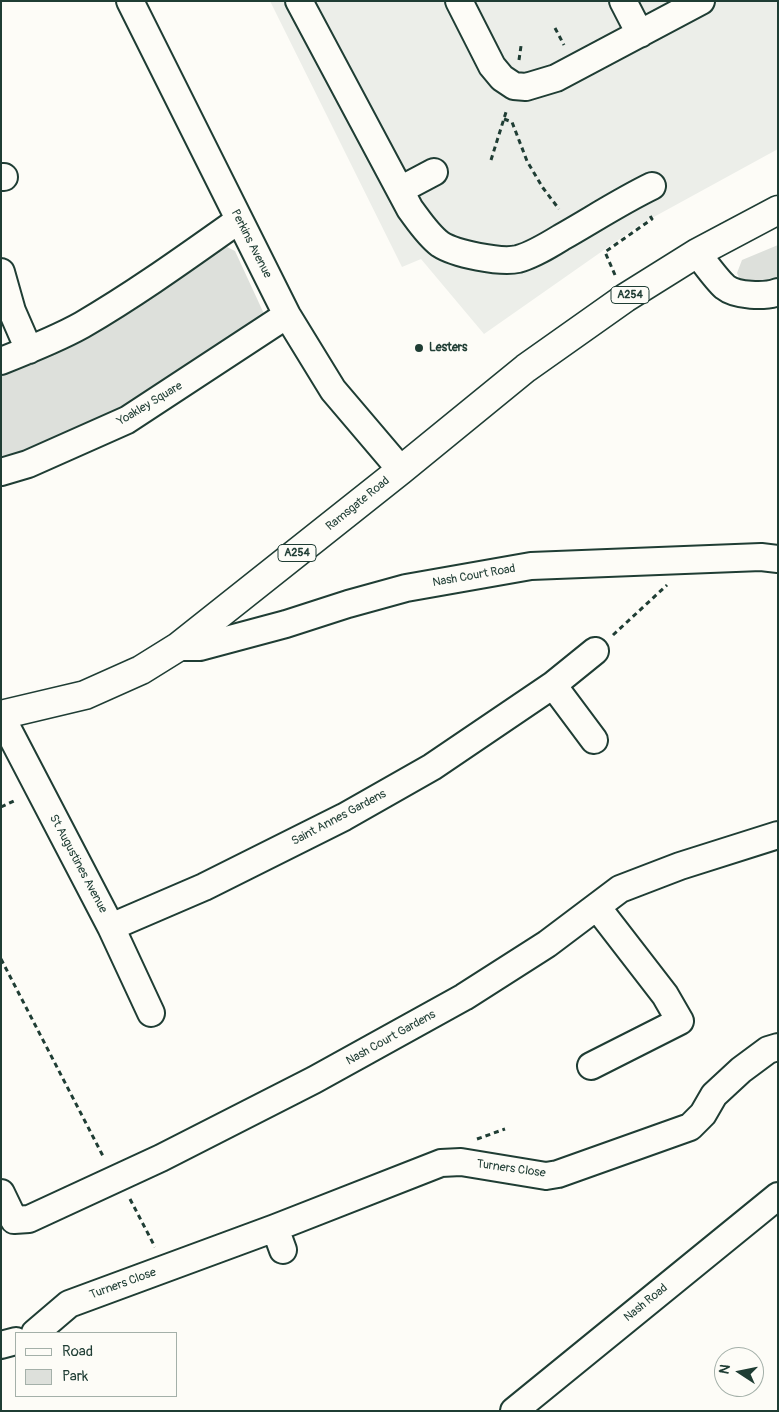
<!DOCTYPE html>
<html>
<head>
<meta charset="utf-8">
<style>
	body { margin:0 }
	#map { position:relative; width:779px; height:1412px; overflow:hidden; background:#fdfcf7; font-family:Pangolin,sans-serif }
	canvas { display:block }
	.frame { position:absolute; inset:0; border:2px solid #1f3d34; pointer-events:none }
	.legend { position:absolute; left:15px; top:1332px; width:162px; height:65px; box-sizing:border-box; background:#fdfcf7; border:1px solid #a4b0a9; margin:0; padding:6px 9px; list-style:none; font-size:15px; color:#1f3d34 }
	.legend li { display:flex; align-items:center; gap:10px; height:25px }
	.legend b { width:25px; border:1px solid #a4b0a9 }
	.north { position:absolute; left:714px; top:1347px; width:50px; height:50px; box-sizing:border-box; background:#fdfcf7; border:1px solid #a4b0a9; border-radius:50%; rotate:281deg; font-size:14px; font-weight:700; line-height:20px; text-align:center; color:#1f3d34 }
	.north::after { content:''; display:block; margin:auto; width:18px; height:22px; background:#1f3d34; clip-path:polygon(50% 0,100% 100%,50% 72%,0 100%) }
</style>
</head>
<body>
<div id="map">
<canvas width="779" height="1412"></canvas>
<div class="frame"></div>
<ul class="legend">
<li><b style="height:6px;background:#fdfcf7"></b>Road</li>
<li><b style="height:14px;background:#dde0db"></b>Park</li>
</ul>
<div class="north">N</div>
</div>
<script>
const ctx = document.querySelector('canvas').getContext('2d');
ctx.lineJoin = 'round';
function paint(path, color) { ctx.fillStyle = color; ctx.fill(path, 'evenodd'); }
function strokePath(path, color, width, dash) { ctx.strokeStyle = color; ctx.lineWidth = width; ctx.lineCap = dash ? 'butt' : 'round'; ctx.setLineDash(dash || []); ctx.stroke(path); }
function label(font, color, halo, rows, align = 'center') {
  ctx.font = font + ' Pangolin,sans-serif'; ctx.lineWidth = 4.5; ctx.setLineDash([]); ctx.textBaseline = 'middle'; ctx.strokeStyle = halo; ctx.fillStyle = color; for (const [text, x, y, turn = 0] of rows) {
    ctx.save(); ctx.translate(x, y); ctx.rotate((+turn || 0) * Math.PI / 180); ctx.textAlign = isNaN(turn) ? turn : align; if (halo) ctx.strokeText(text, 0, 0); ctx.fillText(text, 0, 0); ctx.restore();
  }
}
paint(new Path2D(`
	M270,1h508v148l-137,75 -157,110 -63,-75 -19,8z`), '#eceee9');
paint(new Path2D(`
	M778,245v40l-34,4 -7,-16 5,-13z
	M227,247l8,4 30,65 -127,90 -137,55v-87c52,-19 102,-44 148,-75 22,-15 44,-31 66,-47z`), '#dde0db');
const minor = new Path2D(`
	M130,1l157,314 46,75 68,80
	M299,1l111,208c9,12 18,26 30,35 15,10 61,19 78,15 15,-4 31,-14 44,-22 30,-17 59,-36 90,-51
	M459,1l33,65 10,12 12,8 12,1 30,-9 145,-77
	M623,1l17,33
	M1,177h3
	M400,190l34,-18
	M697,253c8,10 19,26 28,34 11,9 40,10 53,5
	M1,272l11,39 17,39
	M1,361c28,-11 56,-22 81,-36 55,-32 106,-69 157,-105
	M1,472l27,-8 99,-44 160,-105
	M178,647h22l86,-23 62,-20 58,-16 125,-22 230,-9 17,2
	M1,716l110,211 40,86
	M594,740l-41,-55 42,-34
	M111,927l93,-40 140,-70 88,-50 121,-82
	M591,1066l89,-45 -15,-26 -68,-88
	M1,1193l13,27 15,-1 132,-61 153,-78 150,-83 83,-53 73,-55 60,-23 98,-31
	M275,1228l8,22
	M35,1333l34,-29 206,-76 166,-65 20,-1 85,14 12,-2 132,-47 13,-13 11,-19 27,-25 27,-20 10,-3
	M1,1345l15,-4
	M514,1411l264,-215`);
const major = new Path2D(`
	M1,715l84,-20 56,-25 37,-23 223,-177 125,-102 99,-70 72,-45 81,-43`);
strokePath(minor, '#1f3d34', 30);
strokePath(major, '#1f3d34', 31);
strokePath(new Path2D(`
	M555,28l9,17
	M519,60l2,-14
	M504,119l8,3 15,39 16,27 16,21
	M491,160l16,-51
	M615,275l-10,-23 47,-33 -3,-5
	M613,635l54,-50
	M1,807l15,-7
	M1,959l103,199
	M477,1139l28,-10
	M130,1199l25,48`), '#1f3d34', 3, [5, 4]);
strokePath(minor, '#fdfcf7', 26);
strokePath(major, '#fdfcf7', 28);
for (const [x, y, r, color] of [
	[419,348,5,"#1f3d34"]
]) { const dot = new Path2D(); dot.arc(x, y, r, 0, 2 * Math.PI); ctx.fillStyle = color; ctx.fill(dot); strokePath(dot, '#fdfcf7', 2); }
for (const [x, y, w] of [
	[630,295,38],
	[297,553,38]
]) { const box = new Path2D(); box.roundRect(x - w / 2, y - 8.5, w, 17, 4); ctx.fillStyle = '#fdfcf7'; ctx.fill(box); strokePath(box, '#1f3d34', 1); }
label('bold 11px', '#1f3d34', null, [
	["A254",630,295],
	["A254",297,553]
]);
label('12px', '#1f3d34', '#fdfcf7', [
	["Perkins Avenue",251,244,63],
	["Yoakley Square",150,404,-31],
	["Ramsgate Road",358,504,-39],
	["Nash Court Road",474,576,-10],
	["Saint Annes Gardens",339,818,-28],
	["St Augustines Avenue",78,864,62],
	["Nash Court Gardens",391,1038,-29],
	["Turners Close",511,1169,8],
	["Turners Close",123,1284,-20],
	["Nash Road",646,1303,-39]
]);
label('bold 12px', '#1f3d34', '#fdfcf7', [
	["Lesters",429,348]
], 'left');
</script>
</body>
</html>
